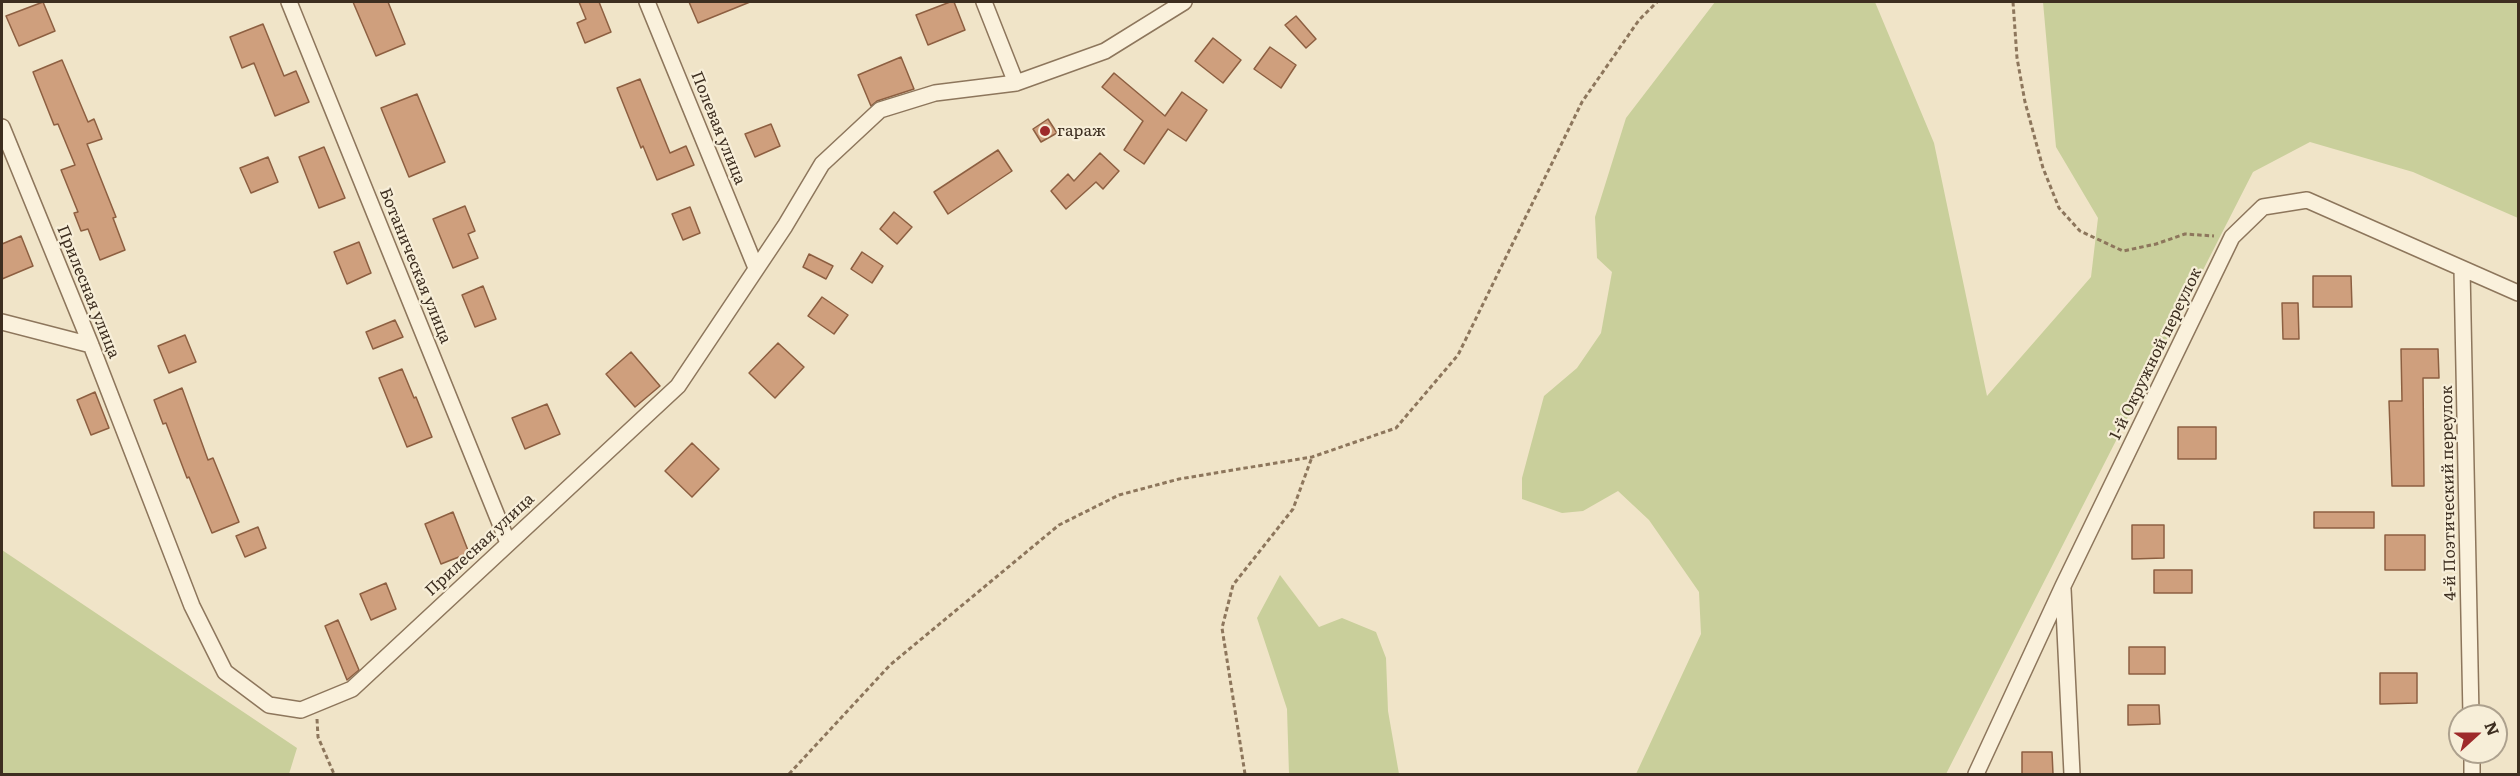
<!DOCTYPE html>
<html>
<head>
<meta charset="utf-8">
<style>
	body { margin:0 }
	#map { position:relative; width:2520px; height:776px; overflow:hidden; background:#f0e4c8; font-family:Literata,serif }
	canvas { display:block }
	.frame { position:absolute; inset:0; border:3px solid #3d2e20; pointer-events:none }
	.north { position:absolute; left:2448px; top:704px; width:60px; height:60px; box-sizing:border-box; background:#f7eed8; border:2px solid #ada18e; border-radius:50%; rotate:69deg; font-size:16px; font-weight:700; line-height:24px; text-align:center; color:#3d2e20 }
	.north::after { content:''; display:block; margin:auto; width:21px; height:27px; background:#9e2a2b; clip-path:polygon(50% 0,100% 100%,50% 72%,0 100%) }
</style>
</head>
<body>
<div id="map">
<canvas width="2520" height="776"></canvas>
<div class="frame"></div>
<div class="north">N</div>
</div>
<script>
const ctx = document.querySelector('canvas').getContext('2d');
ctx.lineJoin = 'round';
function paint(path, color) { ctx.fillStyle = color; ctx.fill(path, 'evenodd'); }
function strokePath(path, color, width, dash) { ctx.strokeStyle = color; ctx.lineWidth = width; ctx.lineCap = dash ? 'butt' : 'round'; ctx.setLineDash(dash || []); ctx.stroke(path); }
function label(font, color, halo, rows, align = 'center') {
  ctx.font = font + ' Literata,serif'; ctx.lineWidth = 4.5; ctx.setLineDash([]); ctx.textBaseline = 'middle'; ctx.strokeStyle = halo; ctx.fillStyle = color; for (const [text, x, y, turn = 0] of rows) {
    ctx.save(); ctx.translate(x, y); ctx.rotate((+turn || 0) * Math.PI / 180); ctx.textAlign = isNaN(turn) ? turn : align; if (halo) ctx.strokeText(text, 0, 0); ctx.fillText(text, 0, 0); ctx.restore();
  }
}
paint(new Path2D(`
	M1715,2h160l59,141 53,253 104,-119 7,-59 -42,-71 -13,-145h475v216l-105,-46 -103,-30 -57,30 -307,602h-310l65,-140 -2,-42 -50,-72 -31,-29 -35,20 -21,2 -40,-14v-21l22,-82 33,-28 24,-35 11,-61 -15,-14 -2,-41 31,-99z
	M2,550l295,198 -8,26h-287z
	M1280,575l39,52 23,-9 34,14 10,26 2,53 11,63h-110l-2,-65 -30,-91z`), '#c9cf9b');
const building = new Path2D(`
	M43,2l12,29 -36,15 -13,-30z
	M353,2h35l17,42 -29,12z
	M579,2h20l12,30 -26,11 -8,-20 9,-4z
	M689,2h61l-52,21z
	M950,2h4l11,28 -37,15 -12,-30z
	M1296,16l20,23 -10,9 -21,-23z
	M263,24l21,52 12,-5 13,31 -34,14 -21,-53 -12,5 -12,-31z
	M1213,38l28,22 -18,23 -28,-22z
	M1270,47l26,18 -15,23 -27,-19z
	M901,57l13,32 -37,12 -6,5 -13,-31z
	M62,60l26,62 6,-3 8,20 -15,5 29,73 -3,1 12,32 -25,10 -12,-31 -7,2 -7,-18 4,-1 -17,-42 14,-5 -17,-41 -4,1 -21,-53z
	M1114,73l51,43 17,-24 25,18 -21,31 -18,-12 -24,35 -20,-14 19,-29 -41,-34z
	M640,79l30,74 16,-7 8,19 -37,15 -14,-34 -2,2 -24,-60z
	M417,94l28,68 -36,15 -28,-69z
	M1048,119l9,14 -16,9 -8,-13z
	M771,124l9,22 -25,11 -10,-23z
	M324,147l21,51 -26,10 -20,-51z
	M998,150l14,21 -64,43 -14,-22z
	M1100,153l19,18 -16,18 -7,-7 -30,27 -15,-18 17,-17 6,7z
	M268,157l10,25 -27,11 -11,-25z
	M465,206l10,25 -7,3 10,24 -25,10 -20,-49z
	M690,207l10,26 -17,7 -11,-26z
	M894,212l18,15 -15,17 -17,-15z
	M21,236l12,30 -31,13v-35z
	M359,242l12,31 -24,11 -13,-32z
	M862,252l21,14 -11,17 -21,-14z
	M809,254l24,12 -7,13 -23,-12z
	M2313,276h38l1,31h-39z
	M483,286l13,33 -21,8 -13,-32z
	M822,297l26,18 -14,19 -26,-18z
	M2282,303h16l1,36h-16z
	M395,320l8,17 -30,12 -7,-17z
	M185,335l11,27 -27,11 -11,-27z
	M778,343l26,24 -29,31 -26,-25z
	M2401,349h37l1,29h-16l1,108h-32l-3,-85h13z
	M631,352l29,34 -25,21 -29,-33z
	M402,369l12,29 2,-1 16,40 -25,10 -28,-69z
	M182,388l26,72 5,-2 26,64 -27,11 -23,-56 -2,1 -21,-55 -3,1 -9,-24z
	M95,392l14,36 -18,7 -14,-35z
	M547,404l13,30 -35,15 -13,-31z
	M2178,427h38v32h-38z
	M692,443l27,26 -27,28 -27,-26z
	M453,512l16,41 -28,11 -16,-40z
	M2314,512h60v16h-60z
	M2132,525h32v33l-32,1z
	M258,527l8,21 -21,9 -9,-21z
	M2385,535h40v35h-40z
	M2154,570h38v23h-38z
	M386,583l10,26 -25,11 -11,-26z
	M338,620l21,50 -12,10 -22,-54z
	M2129,647h36v27h-36z
	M2380,673h37v30l-37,1z
	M2128,705h31l1,19 -32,1z
	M2022,752h30l1,22h-31z`);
paint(building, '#cf9f7d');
strokePath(building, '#8d5f41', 1.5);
const minor = new Path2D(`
	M289,2l219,541
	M647,2l109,266
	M984,2l32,81
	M2,127l89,218 101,261 33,66 44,33 32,5 51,-21 326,-303 107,-160 37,-62 58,-54 55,-17 81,-10 89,-32 79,-49
	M2462,269l9,447
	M2,322l89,23
	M2063,589l9,185
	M2472,752v22
	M1976,774l87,-188 169,-349 31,-30 44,-7 211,93`);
strokePath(minor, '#8d765c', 18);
strokePath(new Path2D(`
	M2013,2l4,56 8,44 18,66 16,40 21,23 43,20 33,-7 29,-10 29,2
	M317,719l1,18 16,37
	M789,774l101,-109 169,-140 60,-30 60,-16 133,-22 84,-29 62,-73 124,-253 57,-82 18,-18
	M1245,774l-23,-146 11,-43 60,-76 19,-52`), '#8d765c', 3, [4.5, 3]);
strokePath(minor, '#faf1dc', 15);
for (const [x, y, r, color] of [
	[1045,131,6,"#9e2a2b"]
]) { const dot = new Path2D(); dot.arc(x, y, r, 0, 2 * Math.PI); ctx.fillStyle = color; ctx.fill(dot); strokePath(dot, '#f7eed8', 2); }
label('16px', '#3d2e20', '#f7eed8', [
	["Полевая улица",718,128,68],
	["Ботаническая улица",415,266,68],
	["Прилесная улица",88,292,68],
	["1-й Окружной переулок",2156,354,-64],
	["4-й Поэтический переулок",2449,493,-91],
	["Прилесная улица",480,545,-43]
]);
label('16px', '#3d2e20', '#f7eed8', [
	["гараж",1057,131]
], 'left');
</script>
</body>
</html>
